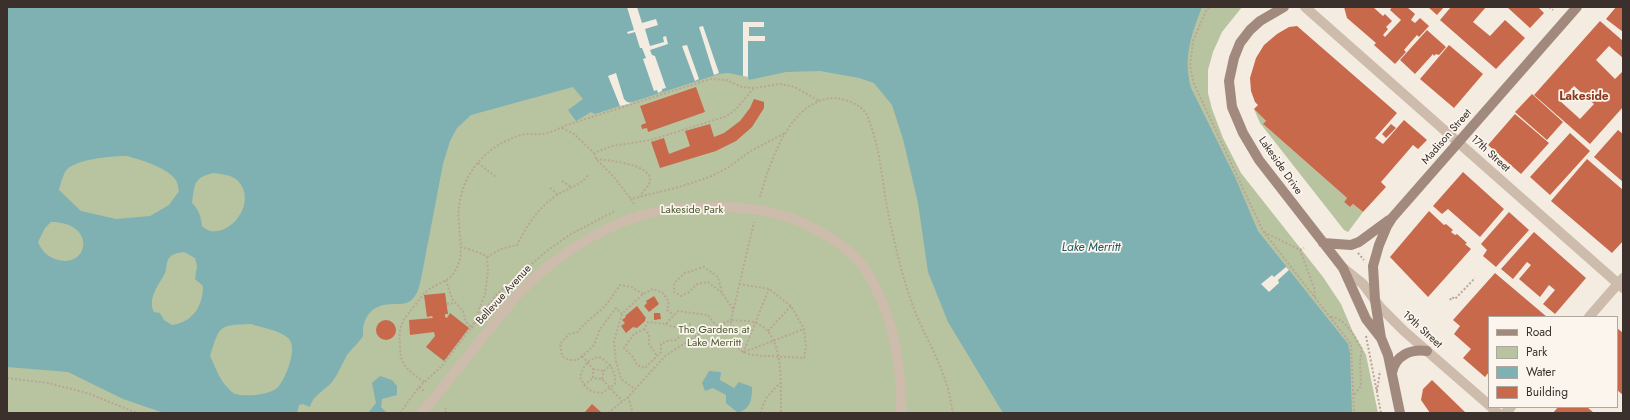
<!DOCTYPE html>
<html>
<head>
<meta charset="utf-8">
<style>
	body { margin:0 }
	#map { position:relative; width:1630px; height:420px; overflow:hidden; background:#f4ebe1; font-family:Jost,sans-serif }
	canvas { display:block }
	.frame { position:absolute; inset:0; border:8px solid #3b302b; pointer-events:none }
	.legend { position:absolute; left:1488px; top:316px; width:130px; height:92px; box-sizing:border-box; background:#fbf5ee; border:1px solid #aea6a0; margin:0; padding:5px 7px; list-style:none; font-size:12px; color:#3b302b }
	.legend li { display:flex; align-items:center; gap:8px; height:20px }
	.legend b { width:20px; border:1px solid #aea6a0 }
</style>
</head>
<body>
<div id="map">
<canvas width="1630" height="420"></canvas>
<div class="frame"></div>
<ul class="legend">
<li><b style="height:5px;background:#a18a7d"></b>Road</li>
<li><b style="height:11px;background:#b8c4a0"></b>Park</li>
<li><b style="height:11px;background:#7fb0b2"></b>Water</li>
<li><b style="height:11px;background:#c8694b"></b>Building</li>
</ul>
</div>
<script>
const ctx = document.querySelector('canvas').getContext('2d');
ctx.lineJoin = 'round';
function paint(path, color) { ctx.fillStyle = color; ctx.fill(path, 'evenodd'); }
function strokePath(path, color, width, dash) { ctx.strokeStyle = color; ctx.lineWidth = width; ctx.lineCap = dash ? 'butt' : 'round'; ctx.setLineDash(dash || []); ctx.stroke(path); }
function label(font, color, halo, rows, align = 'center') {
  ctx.font = font + ' Jost,sans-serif'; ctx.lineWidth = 3.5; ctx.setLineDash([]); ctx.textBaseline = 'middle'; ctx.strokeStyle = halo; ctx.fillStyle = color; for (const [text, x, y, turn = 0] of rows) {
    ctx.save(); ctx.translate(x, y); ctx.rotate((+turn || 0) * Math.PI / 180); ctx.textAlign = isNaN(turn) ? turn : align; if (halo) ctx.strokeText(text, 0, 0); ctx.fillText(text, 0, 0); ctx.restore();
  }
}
paint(new Path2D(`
	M7,7h1235l-20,25 -9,20 -5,18v23l4,16 11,29 18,35 82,104 18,27 11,26 14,25 12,58h-1371z
	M1254,109l12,12 -2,4 83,73 -3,4 6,5 3,-3 10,8 -15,20 -4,-2 -84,-107z`), '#b8c4a0');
paint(new Path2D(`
	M7,7h1195c-11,28 -19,51 -11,81l44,89 23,54 90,113 2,9 2,60h-349l-55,-91 -20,-50 -10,-69 -15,-64 -11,-34 -18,-22 -15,-5 -39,-7 -34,1 -37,8 -1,-3 -20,-4 -9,1 -124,40 -4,-2 -15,9 -8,-11 15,-11 -10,-12 -102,28 -14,13 -7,13 -7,23 -22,115c-8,39 -26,17 -47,30 -6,4 -11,13 -11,21 0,1 0,6 0,6 -2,4 -12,14 -16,19 -5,9 -9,19 -15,27 -8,9 -19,13 -22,25l-7,-3 -4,1 -2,8h-133l-41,-14 -55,-27 -61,-5zM127,156c14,4 39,11 48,23 3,3 3,8 4,12l-10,14 -19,11 -34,3 -35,-8 -22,-21c1,-5 3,-12 6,-18 7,-13 47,-16 62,-16zM213,173c8,1 21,2 26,9 17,20 -6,53 -29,49 -2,-1 -6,-3 -8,-5 -1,-10 -3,-16 -10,-23 3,-19 1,-25 21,-30zM51,222c47,0 38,49 4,37 -8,-3 -14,-9 -17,-17l7,-14zM184,252l11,6 2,8 -2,13 8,7c0,20 -10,36 -31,39l-8,-5 -4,-7 -6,-1c-7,-14 5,-27 11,-39 2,-5 1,-11 4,-15 4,-5 10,-5 15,-6zM251,324c11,4 28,6 37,14 11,9 -3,43 -11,50 -8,7 -32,9 -42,6 -2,-1 -5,-4 -7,-6 -8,-7 -13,-22 -18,-32 10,-30 7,-31 41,-32z
	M709,371l12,1 -1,8 14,8 5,-6 13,5c0,13 -1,21 -14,26l-12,-10v-8l-13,-7 -8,3 -3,-8z
	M380,376l12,4 5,6v9l-15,4 -1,8 6,6h-19l8,-10 -4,-20z`), '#7fb0b2');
paint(new Path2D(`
	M627,7h10l5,16 14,-4 2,6 -13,4 5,17 14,-4 -1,-5 3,-1 2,8 -18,6 2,5 3,1 11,32 -4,1v2l-4,2 -1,-3 -3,1 -11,-32 3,-1 -4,-10h-2l-5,-16 -7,2 -1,-2 7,-2z
	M743,22h21v5h-15v9h16v5h-17v36l-5,-1z
	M703,26l16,47 -5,2 -15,-48z
	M687,45l12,34 -4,2 -13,-35z
	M616,73l8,26 3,3 5,1 -12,3 -12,-30z
	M1286,267l3,3 -11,10 1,3 -10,9 -8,-8 11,-9 2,2z`), '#f4ebe1');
paint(new Path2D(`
	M1344,7h29l10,9 2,-2 7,7 -6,6 2,2 -5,6 2,2 16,-17 -11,-10 2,-3h15l8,7 -4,6 4,3 5,-5 9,8 -10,11 -2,-2 -13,15 2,2 -11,12 -21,-19 2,-2 -29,-25z
	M1428,7h16l-7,8z
	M1451,7h35l-13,15 17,14 15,-16 20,18 -29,31 -56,-49z
	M1507,7h31l6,6 -14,15z
	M1616,7h7v25l-17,-13z
	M1600,21l23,20v17l-14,-12 -13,14 19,19 8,-8v36l-33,37 -56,-49zM1574,86l20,18 -14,15 -20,-18z
	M1297,26l100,87 -22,25 8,6 21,-24 23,20 -9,9 -5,-4 -32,37 5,5 -23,25 -10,-8 -3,3 -6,-5 3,-4 -84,-74 3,-3 -12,-12 4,-4 -3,-3 -4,-11 -1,-13 6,-20 8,-13 13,-11 12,-7z
	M1427,30l19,17 -7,8 -3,-1 -2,2 -1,-2 -18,20 -15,-14z
	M1449,45l34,29 -29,34 -34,-29z
	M696,87l9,25 -57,20 -1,-4 -5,1 -1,-4 5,-2 -6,-17z
	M1532,94l31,28 -16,18 -32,-28z
	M754,99l10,3v6l-12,19 -16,14 -20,10 -56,17 -9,-26 13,-4 5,16 21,-8 -5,-15 25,-7 4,13 10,-4 16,-12 10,-13z
	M1515,114l34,29 -28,31 -33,-29z
	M1391,124l5,4 -10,10 -4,-4z
	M1618,130l5,4v48l-29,-25z
	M1570,133l20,18 -40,44 -20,-18z
	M1587,159l36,31v51l-11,12 -61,-52z
	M1463,172l41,37 -24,28 -32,-28 -6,5 -9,-8z
	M1429,211l15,14 2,-1 7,6 -2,2 4,3 2,-1 10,9 -2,1 6,5 -43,48 -38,-40z
	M1509,212l20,18 -33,37 -13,-11 4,-6 -6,-6z
	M1534,232l52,46 -31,36 -12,-10 12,-14 -6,-5 -9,12 -21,-18 12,-14 -4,-3 -14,17 -12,-10z
	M1495,273l52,44h-58v55l-4,5 -22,-19 8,-9 -17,-15 6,-8 -7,-6z
	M445,293l3,21h-3v3l2,1 3,-5 19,15 -25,33 -18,-14 9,-11 -1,-4 -24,3 -1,-15 24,-2 -1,-2 -5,1 -3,-22z
	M654,296l5,8 -10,8 -5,-6 3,-3 -1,-2z
	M637,306l9,12 -1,2v1l-8,7 -4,-1 -7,6 -5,-7 4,-3 -3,-3 4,-3 -1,-1z
	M654,313h6l1,6 -7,1z
	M376 330a10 10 0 1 1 20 0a10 10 0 1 1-20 0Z
	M1617,328l6,5v62l-6,-5z
	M1432,380l34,33h-36l-9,-13 2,-11z
	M592,404l9,8 -1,1h-16z
	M1558,407h29l7,6h-41z`), '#c8694b');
strokePath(new Path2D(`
	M1209,7l-3,4 -13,30 -3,25 4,18 69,147 88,113 3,69
	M1549,7l4,3
	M562,128l12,6 20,19 18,-7 39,-6 76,-24 9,-7 18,-21
	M594,153l2,6 17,17 18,23
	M596,159c11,1 55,5 54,21 0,6 -7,11 -10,16
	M478,163l18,14
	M562,181l9,6
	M550,188l8,7
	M760,197c10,-35 30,-99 76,-99 9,1 23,6 29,14 3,3 4,9 6,14 10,28 11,57 17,86 7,34 15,69 28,102 10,24 24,47 31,72 3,9 4,18 6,27
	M634,204l-3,-5 48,-12 33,-11 17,-9 20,-15 36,-19
	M1264,232l36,18 14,38 1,9
	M1300,250l4,-2
	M1358,253l6,7
	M487,257l14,-8 16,-4c10,-20 21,-37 40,-50 11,-7 23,-9 31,-20
	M446,280l6,19 11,12 3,11 6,6 13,-34 3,-23 -1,-13 -4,-4 -21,-7
	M739,284l30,5 22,17 13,23 2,17 -2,12c-12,-1 -23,-1 -35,-2 -28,0 -38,-6 -38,-36 8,1 18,0 25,3 30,12 24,63 25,90
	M722,293l-14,-11 -11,2 -9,9 -7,3 -7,-4v-9l11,-10 19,-6 14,10 4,16 11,16
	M643,294l-12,-7 -11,-2c-6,9 -11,17 -19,25 -9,8 -16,12 -23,22l-9,2 -9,10 2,12 7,4h8l10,-8 7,-7 6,-16 16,-21 6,6 21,-20 10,-5 10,4 6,9 -2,8 7,5
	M1450,300l2,-3 3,2 20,-21
	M447,304l8,-1
	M622,314l-8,27 2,20 5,18 14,10
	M1331,317c15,1 24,21 31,32l-2,13 1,24 -7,9
	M666,324l7,3 17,-3 1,4 -7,4 -8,8 -9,1 -6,3v8l-16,16 -8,-3 -4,-8 -9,-9 10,-14 10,-5 4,-7 18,2 12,-13 30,4 8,11
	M644,329l5,5v10l8,12
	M768,331l23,-25
	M1366,336l15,77
	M744,352l60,-23
	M743,353l26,-64
	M582,356l11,13v9l9,1 20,22
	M599,357c11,6 17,14 16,27l-13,9c-14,-1 -16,-4 -22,-16 4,-12 7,-17 19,-20z
	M593,369l11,2
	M7,378l41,5 42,11 47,19
	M602,379l2,-8 7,-6
	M424,382c-6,-5 -16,-11 -20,-18 -4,-6 -4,-13 -4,-20 -2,-20 4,-25 16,-40 4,-5 7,-10 12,-14 8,-6 19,-8 25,-16 12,-17 7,-31 6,-50 -4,-42 22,-77 62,-89 7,-2 14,0 21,-1 9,-1 17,-6 25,-9l143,-46 16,1 16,7 12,1 26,-4 15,3 24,14
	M584,385l9,-7
	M419,387l6,5
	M1377,391l3,-20
	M628,397l5,16
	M307,413h4
	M400,413l19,-26 22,-20 56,-73 51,-44 23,-16 44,-23
	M446,413l-1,-4 1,-1
	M608,413l20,-16 37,-41 34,-22 32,-14 23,-98
	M760,413l6,-15 14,-15`), '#b9a596', 2, [2, 2]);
strokePath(new Path2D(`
	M1305,7l318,281
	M1343,268l20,16 17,23 24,24 85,74
	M1589,317l34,-39
	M1491,407l7,6
	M422,413l94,-117c35,-36 78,-66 126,-81 22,-7 48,-7 72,-8 45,-1 82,8 120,33 10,7 22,16 29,26 16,24 26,50 32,78 4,22 7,46 6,69
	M1505,413l6,-6`), '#cdbbac', 10);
strokePath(new Path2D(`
	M1284,7l-24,14 -10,9 -10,13 -6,15 -5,23 3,26 11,26 16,27 84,108 23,51 14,18
	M1323,243l28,2 8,-3 30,-22
	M1392,373c3,-18 19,-24 35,-22
	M1400,413l-12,-58 -7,-17 -6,-38 -2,-34 6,-21 8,-19 5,-8 185,-211`), '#a18a7d', 10);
label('11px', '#3b302b', '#fbf5ee', [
	["Madison Street",1447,137,-49],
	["17th Street",1490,154,42],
	["Lakeside Drive",1280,166,55],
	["Bellevue Avenue",504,295,-48],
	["19th Street",1422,330,42]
]);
label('11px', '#4a5a2e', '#fbf5ee', [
	["Lakeside Park",692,210],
	["The Gardens at",714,330],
	["Lake Merritt",714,343]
]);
label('bold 12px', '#8c3b22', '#fbf5ee', [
	["Lakeside",1584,97]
]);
label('italic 12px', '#1f5a5e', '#fbf5ee', [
	["Lake Merritt",1091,248]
]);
</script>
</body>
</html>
